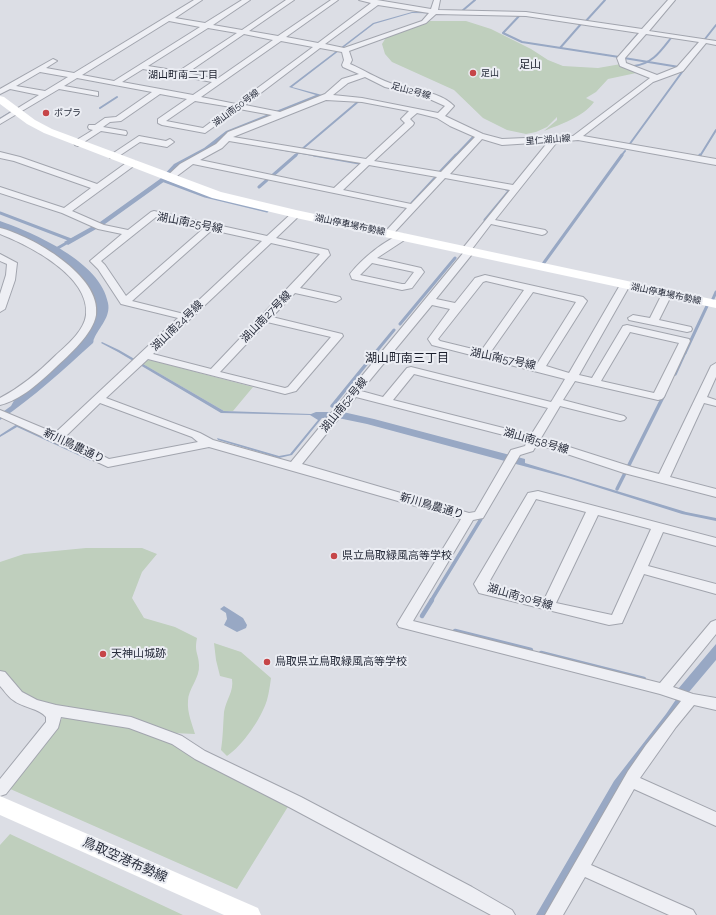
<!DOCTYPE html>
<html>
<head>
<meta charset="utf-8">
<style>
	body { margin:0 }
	canvas { display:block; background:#dcdee5 }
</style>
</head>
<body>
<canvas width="716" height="915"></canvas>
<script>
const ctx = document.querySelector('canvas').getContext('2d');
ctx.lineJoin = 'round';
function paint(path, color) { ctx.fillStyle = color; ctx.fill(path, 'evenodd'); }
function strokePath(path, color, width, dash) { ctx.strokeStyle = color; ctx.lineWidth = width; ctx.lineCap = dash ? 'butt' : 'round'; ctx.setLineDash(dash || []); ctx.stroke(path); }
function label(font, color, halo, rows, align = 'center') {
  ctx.font = font + ' Raleway,"Noto Sans JP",sans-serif'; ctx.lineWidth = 4; ctx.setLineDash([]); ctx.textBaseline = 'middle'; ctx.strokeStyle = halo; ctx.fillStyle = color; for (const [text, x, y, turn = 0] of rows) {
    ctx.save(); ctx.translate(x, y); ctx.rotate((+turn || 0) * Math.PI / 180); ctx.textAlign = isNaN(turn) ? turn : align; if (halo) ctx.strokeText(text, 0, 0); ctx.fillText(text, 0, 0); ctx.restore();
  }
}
paint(new Path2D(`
	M430,21h36l25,8 40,20 17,11 15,6 35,2 23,-4 20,8 -33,7 -12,13 -10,6 8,4c-11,15 -33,22 -50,29l13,-11v-3l-10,10 -11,5 -10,2 -19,-4 -24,-12 -29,-28 -62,-28 -7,-8 -3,-10 5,-8z
	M150,360l103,27 -20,24h-9l-81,-47 1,-3z
	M86,548h56l15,6 -15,18 -10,26 12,20 31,9 22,11c-3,15 2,16 2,27 1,13 -11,24 -11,36 -1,11 4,23 7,33l-22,-1 -116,-24 -37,-16 -20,-23v-108l24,-8z
	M214,643l27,9 30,26c-1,7 -2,15 -4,22 -6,19 -24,45 -40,56l-6,-6c2,-13 2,-25 3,-38 2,-13 10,-20 8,-33l-12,-3 -4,-16z
	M65,715l54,8 40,14 130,68 -52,84 -229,-101z
	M10,834l173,81h-183v-70z`), '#bfcfbd');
paint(new Path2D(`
	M412,12l111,3 -111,-2 -38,11 -82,63 30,8 -92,37 -13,11 -42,26 -10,12 -60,43 -37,21 -4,-3 36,-20 60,-43 14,-15 30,-16 22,-17 90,-36 -27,-8 84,-64z
	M0,221c34,12 101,41 108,82 3,14 -9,24 -14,36 -1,1 0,2 -1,4 -30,27 -59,54 -93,77v-6l11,-8 5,-9 54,-48 25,-41 -23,-38 -72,-41z
	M102,342l17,8 105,61 87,3 5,-2h27l31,7 151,40v4l161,49 30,6v3l-34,-7 -114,-36 -201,-54 -29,-6h-16l-30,37 -13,3 -61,-18 -1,-2 62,18 11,-2 28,-34 -8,-5 -89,-2 -103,-61 -17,-9z
	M17,424l73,34 1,3 -74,-34 -17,10v-2z
	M224,606l19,12 4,7 -1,3 -9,4 -13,-7 3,-6 -1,-6 -6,-4z
	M716,644v16l-27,32 -139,223h-14l78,-134 52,-67 11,-16 1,-9z`), '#98a8c4');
strokePath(new Path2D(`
	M462,11l13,-11
	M521,14l-18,19 19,9 97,15 2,-3
	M585,22l20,-22
	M705,39l11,-14
	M560,48l21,-24
	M626,48l13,-15
	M624,58l55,9
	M634,66c18,-2 26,-14 37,-28
	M100,108l17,-11
	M0,119l11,-7
	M533,143l17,-1
	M629,145l56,-77
	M279,149l40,7
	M301,150l59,-50
	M295,156l3,-3
	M455,156l19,-20
	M621,156l4,-5
	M700,156l16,-26`), '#98a8c4', 2);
strokePath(new Path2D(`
	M314,155l45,8
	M699,157l1,-2
	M440,172l16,-17
	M272,176l24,-21
	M162,180l43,16 62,15
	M259,187l8,-7
	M412,203l24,-26 -2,-2
	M0,213l71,27
	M485,220l25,-30 -4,-1
	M56,249l14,-8
	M543,264l79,-109
	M712,301l4,-9
	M400,324l55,-66
	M375,353l19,-23
	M685,353l22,-47`), '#98a8c4', 3);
strokePath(new Path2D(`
	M675,374l10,-22
	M332,406l44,-54
	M617,489l47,-94
	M431,601l50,-82`), '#98a8c4', 3.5);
strokePath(new Path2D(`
	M422,616l10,-16
	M455,631l76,19
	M541,653l103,26`), '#98a8c4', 4.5);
const street = new Path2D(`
	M194,0h8l-27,18 30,5 37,-23h8l-37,25 29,5 44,-30h8l-45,31 29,5 53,-36h7l-52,37 32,6 53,-40 -12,-3h18l54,9 3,-9h6l-2,10 88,2 116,17 26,-29h7l-26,31 67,10v4l-10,-2 -23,28 -30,11 -70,54 133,23v6l-138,-25 -21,2 -62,78 50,10 2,2 -2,2 -3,1 -51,-11 -19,25 3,2 -2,2 -37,46 19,4 20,-25 10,-3 98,22 4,4 -41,65 23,7 51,-88 1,-2h8l1,2 -51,90 13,3 31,-52 4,-1 62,14 1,2 -26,56 -2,2 -4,1 -83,-19 -12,19 61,16 2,2 -2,2 -4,1 -60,-15 -19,32 91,29 27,7 52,-108 5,-3v14l-9,20 9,3v6l-12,-3 -34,74 46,12v8l-92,-24 -87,-29 -4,7 -13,4 -37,63 -10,2 -60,101 247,62 51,-61 5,-2v14l-43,53 20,7 23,4v12l-22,-5 -18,22 -36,51 76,34v14l-82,-37 -43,76 102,45 3,5h-27l-84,-38 -22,38h-18l83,-144 18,-26 35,-44 -21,-7 -261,-67 -2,-3 64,-105 -252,-72 -101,20 -108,-50v-7l55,23 123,-115 -57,-14 -23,-35 -8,-8 32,-27 -24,-5 -36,-16 -62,-20v-6l64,21 27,-20 -77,-27 -14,-3v-6l20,5 77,27 32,-23h6l1,2 -1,2 -63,46 32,14 24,5 23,-18 3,-1 113,25 26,-24h6l2,2 -2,2 -23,22 52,12 2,5 -2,2 -28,31 40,9 1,2 -5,3 -41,-9 -23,24 70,17 1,2 -47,55 -11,3 -137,-35 -42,39 94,35 13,7 78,22 173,-210 -3,-2 2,-2 47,-58 -65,-12 -53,57 -3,1 -5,-3 23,-25 -214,-44 -20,15h-6l-1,-2 14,-13 36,-20 12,-12 44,-17 -33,-6 -34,24 -43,-8 -4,-2v-4l29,-20 -27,-5 -39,27 -11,1 -7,5 23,4 1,2 -1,2 -25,-4 -23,15 -3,-1 -1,-2 1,-2 18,-11 -4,-1 -1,-2 1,-2h6l10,-7 11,-1 36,-25 -75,-14 -13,8 34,6v4l-39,-7 -59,35v-5l39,-24 -29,-6 -10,5v-5l53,-30 4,2 -11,7 28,5zM378,5l51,8 -7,8 -78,27 -19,-4zM436,14l90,2 113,17 -22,25 3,8 30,12 -77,58 -71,3 -19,-5 -38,-18 9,-10c-15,-16 -45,-16 -64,-23 -14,-5 -26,-13 -40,-19l2,-4 -3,-9 77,-28zM169,21l31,6 -86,54 -32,-6zM208,28l29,5 -58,38 -31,-5zM244,34l29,6 -56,39 -30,-6zM646,34l53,8 -22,25 -20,8 -31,-12 -1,-5zM281,41l32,6 -77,57 -35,-7zM320,48l22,4 2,8 -2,5 1,2 16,7 -17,5 -17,15 -45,18 -35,-7zM143,69l69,13 -19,13 -71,-13zM40,72l28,5 -23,14 -29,-5zM365,77l20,10 40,10 20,9 -7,7 -76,-15 -29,-3 15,-12zM326,100l36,2 47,9 -8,8 4,4 -39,36 -133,-22zM195,101l36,6 -28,21 -37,-7zM417,113l20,5 13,8 25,11 -34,35 -67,-11 39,-36 1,-2 -4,-4zM482,139l20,6 46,-3 -35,43 -63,-11zM229,141l132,22 -27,25 -134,-28 22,-12zM369,165l68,12 -26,27 -68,-14zM156,217l48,11 -78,68 -21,-31 -4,-4zM212,230l50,11 -78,73 -52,-13zM271,243l49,11 -109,115 -58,-15zM486,281l38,9 -43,61 -41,-10 -2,-2 45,-57zM533,292l43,10 -39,62 -47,-11zM432,305l18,4 -22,30 4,6 133,34 -12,20 -2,3 -140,-35 -4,1 -24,29 -22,-6zM267,322l64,15 -43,50 -3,1 -65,-16zM630,332l49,11 -25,50 -53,-12zM414,374l134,34 -17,27 -138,-35zM356,397l171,44 -2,5 -14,4 -36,62 -6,1 -167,-49zM100,403l92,34 6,5 -89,17 -44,-22z
	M139,136l27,5 4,-2 4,3 -7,5 -27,-5 -24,16h-6l-1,-2z
	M0,228c32,8 102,48 96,87 -3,19 -27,40 -41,53 -15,14 -34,32 -55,37v-7c21,-11 39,-26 56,-43 11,-10 28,-24 30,-40 4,-39 -56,-69 -86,-81z
	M403,234l5,3 -2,2 -29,19 44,10 3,4 -12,16 -10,2 -50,-11 -2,-5c11,-14 35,-35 53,-40zM372,263l42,9 -9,12h-3l-42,-9z
	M0,254l17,9 -2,17 -10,29 -5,3v-18l6,-19 1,-11 -7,-3z
	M667,291l5,3 -13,26 32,7 1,2 -1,2 -4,1 -58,-12 -1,-2 5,-3 17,3 12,-24z
	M538,491l178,47v8l-53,-14 -15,34 68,18v10l-72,-20 -22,49 -13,2 -130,-32 -5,-9 54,-91zM536,499l50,13 -42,88 -55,-13 -1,-3zM598,515l53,14 -39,86 -56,-12z
	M0,671l5,1 17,20 15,8 19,5 75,12 51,19 23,15 96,46 171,90 40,23 3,5h-24l-202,-108 -94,-48 -23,-15 -43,-16 -68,-11 -3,11 -52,66 -6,2v-17l46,-57v-5c-7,-9 -23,-9 -33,-17 -5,-3 -9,-10 -13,-14z`);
strokePath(street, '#a2a5ae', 2);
paint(street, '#eeeff4');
paint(new Path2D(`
	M0,96l4,1 31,23 17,9 169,63 75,18 420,90v8l-420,-90 -84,-20 -168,-65 -17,-9 -27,-20z
	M0,796l258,112 3,7h-37l-224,-100z`), '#fff');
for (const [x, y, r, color] of [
	[473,73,4,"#c64548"],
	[46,113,4,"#c64548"],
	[334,556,4,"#c64548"],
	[103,654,4,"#c64548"],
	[267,662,4,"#c64548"]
]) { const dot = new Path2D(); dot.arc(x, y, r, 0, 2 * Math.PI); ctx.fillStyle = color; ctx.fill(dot); strokePath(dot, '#ebedf3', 1.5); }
label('9px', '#262b3a', '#ebedf3', [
	["足山",481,73],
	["ポプラ",54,113]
], 'left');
label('9px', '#262b3a', '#ebedf3', [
	["足山2号線",411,91,15],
	["湖山南50号線",236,108,-37],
	["里仁湖山線",548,140,-4],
	["湖山停車場布勢線",350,225,12],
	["湖山停車場布勢線",666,294,12]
]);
label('10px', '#191d2b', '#ebedf3', [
	["湖山町南二丁目",183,75]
]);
label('11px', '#191d2b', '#ebedf3', [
	["足山",530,65]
]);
label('11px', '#262b3a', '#ebedf3', [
	["湖山南25号線",190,223,11],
	["湖山南27号線",266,317,-46],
	["湖山南24号線",177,326,-44],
	["湖山南57号線",503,359,12],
	["湖山南52号線",344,405,-51],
	["湖山南58号線",536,441,16],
	["新川鳥農通り",74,446,25],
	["新川鳥農通り",432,506,16],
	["湖山南30号線",520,597,16]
]);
label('11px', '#262b3a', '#ebedf3', [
	["県立鳥取緑風高等学校",342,556],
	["天神山城跡",111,654],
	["鳥取県立鳥取緑風高等学校",275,662]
], 'left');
label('12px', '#191d2b', '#ebedf3', [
	["湖山町南三丁目",407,358]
]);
label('13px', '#262b3a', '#ebedf3', [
	["鳥取空港布勢線",125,860,24]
]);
</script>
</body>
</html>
